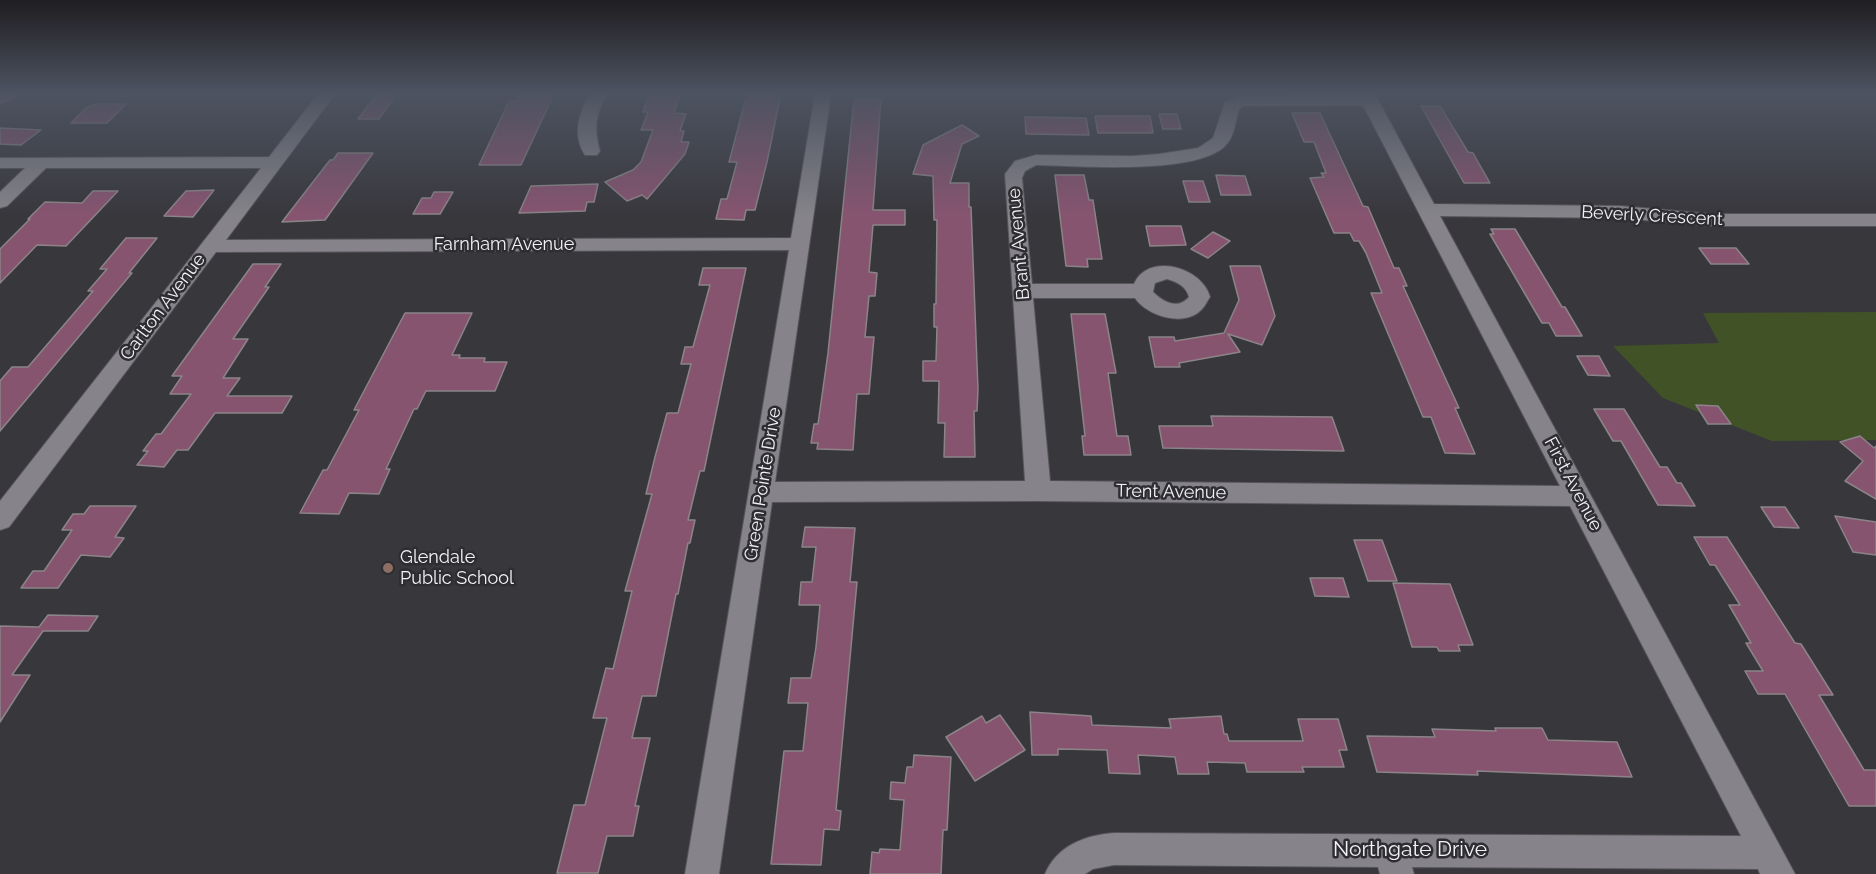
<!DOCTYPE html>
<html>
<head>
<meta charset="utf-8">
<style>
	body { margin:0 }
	canvas { display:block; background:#38373c }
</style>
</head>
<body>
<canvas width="1876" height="874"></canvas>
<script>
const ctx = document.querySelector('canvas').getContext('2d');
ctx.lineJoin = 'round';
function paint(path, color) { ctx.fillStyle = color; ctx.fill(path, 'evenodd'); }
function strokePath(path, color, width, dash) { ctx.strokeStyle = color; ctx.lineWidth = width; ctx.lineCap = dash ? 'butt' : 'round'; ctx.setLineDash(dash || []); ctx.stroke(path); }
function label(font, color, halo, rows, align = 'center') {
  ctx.font = font + ' Raleway,sans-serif'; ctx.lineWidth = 5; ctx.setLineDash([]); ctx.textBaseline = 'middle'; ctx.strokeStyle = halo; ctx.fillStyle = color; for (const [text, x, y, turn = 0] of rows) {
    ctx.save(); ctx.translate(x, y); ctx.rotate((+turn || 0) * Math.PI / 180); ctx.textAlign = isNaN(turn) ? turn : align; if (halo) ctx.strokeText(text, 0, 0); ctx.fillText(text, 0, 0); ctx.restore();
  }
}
paint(new Path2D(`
	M1876,312v128l-104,1 -109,-43 -50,-52 106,-3 -16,-30z`), '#415227');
const building = new Path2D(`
	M377,94h19l-17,25h-21z
	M520,94h34l-33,71h-42l30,-64h8z
	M747,94h34l-14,68 -12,48h-9l-2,10 -28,-1 5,-20h6l10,-37h-8z
	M648,96h32l-6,17 12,1 -6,17h4l-3,11h8l-4,12 -38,45 -5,-4 -15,6 -22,-19 28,-12 8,-8 12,-32h-12l7,-18h-5z
	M854,99h27l-8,111h32v15h-32l-4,47 8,1 -2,23h-6l-4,41h9l-5,57h-12l-4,56 -36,-1 1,-6h-7l3,-19h4l10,-71z
	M97,104h29l-19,19h-36l16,-16z
	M1421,106h19l28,46 5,1 17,30h-26z
	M1292,113h28l43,93 5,1 26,61h5l8,18h-4l56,122h-4l20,46 -30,-1 -14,-36h-8l-52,-124h11l-16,-40 -7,-12h-5l-4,-8h-16l-24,-55 14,-1 -3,-4h5l-12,-31h-10z
	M1159,114h18l4,15h-18z
	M1095,116h55l3,17h-55z
	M1025,117l61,1 3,17 -63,-1z
	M962,125l17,11 -17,8 -12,39h19v24h2l7,182 -1,22h-3l1,46h-31l1,-34h-7l1,-42h-16v-20h13l1,-34h-3v-23h2l1,-84h-3l-1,-44 -20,-2 10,-29z
	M0,128l41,2 -20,15 -21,-1z
	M338,153h35l-48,67 -43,2 48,-62h3z
	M1055,175h29l5,25h4l9,59h-15l1,8 -22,-1z
	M1216,175l29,1 6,19h-30z
	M1183,181h20l7,21h-21z
	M598,184l-4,18h-7l-2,9 -66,2 12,-27z
	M214,190l-21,27 -29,-1 22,-25z
	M93,191h25l-52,55 -29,-1 -37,38v-34l30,-30h-2l17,-17 37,1z
	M434,192h19l-13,22h-27l9,-16h9z
	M1146,226h35l5,19 -36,1z
	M1491,229h24l47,78h3l17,29h-26l-7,-13h-7l-52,-89h4z
	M1213,232l17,9 -22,17 -17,-9z
	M126,238h31l-28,35h3l-132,158v-50l12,-14h16l65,-76h-5l19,-22h-7z
	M1699,248h37l13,16h-38z
	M253,264h28l-16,23h4l-36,52h15l-25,39h17l-13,18h65l-10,17h-67l-27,37h-11l-13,17 -27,-2 11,-14h-5l13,-17h5l30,-40h-21l12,-18h-10z
	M1230,266h30l15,50 -13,29 -34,-11 12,18 -61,11 1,4h-25l-6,-30h25l1,4 49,-8 15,-33z
	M703,268h43l-42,203h-4l-12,49h7l-5,23h-2l-10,51h-2l-20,102h-14l-10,42h18l-15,68h4l-6,30h-26l-9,37h-41l17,-68h11l22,-87h-14l13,-50 7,1 19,-78h-7l27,-97h-6l9,-37 12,-44h11l13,-49h-10l4,-17h8l17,-62h-11z
	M405,313h67l-20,42h8l-1,3h26l-1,4h23l-12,29h-69l-9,18h-3l-28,60h4l-11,25 -30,-1 -10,21 -39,-1 23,-43h4l32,-60h-5z
	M1071,314h34l11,59h-8l9,63h11l3,19h-47l-2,-19h3z
	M1577,356h22l11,20 -22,-1z
	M1696,405l22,1 13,18h-23z
	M1594,409h30l36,58h7l10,16h4l14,23 -37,-1 -37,-64h-8z
	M1211,416l121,1 12,34 -181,-3 -4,-22h54z
	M1860,436l14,12 2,-2v53l-31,-18 18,-20 -23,-19z
	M90,506h46l-21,31 9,1 -14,19 -29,-2 -23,33h-37l12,-17h11l28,-41h-10l11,-16h11z
	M1761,507h24l14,21 -25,-1z
	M1835,516l41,6v33l-23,-3z
	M805,527l50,1 -5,54h7l-21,228 5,1 -2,19 -15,-1 -3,36 -50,-1 13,-113h19l5,-48h-20l3,-25h20l5,-31 4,-42h-21l2,-23h11l4,-35h-14z
	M1694,537h33l68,106 6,1 32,51h-14l45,75h12v36h-27l-64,-112h-27l-13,-23h18l-17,-28h5l-22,-38h11l-25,-40h-5z
	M1354,540h28l15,41h-29z
	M1310,578h33l6,19 -34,-1z
	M1393,583l57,1 23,61h-15l2,6h-21l-2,-4h-25z
	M48,615l50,1 -10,15h-45l-31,44h18l-30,47v-96l39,1z
	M1030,712l61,4 1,9 79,3 -2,-9 52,-3 3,18h3l2,7h74l-5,-22h40l9,31h-8l5,17h-42l2,5h-57l-2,-9 -38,-1 2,12h-31l-3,-17 -37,-2 2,19 -31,-1 -2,-23 -49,-1v6h-26z
	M1000,715l25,35 -50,31 -29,-44 36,-21 4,7z
	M1495,728h47l6,12 69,2 15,35 -155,-6 1,4 -101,-3 -10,-36 68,1 -3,-8 64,2z
	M914,755l37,2 -4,73h-4l-2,44h-71l2,-22 7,1 1,-4 20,1 4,-50 -14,-1 1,-17 14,1 2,-16h6z`);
paint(building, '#875470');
strokePath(building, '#8b8488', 1.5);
const minor = new Path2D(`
	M318,94h17l-109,146 565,-2 24,-144h16l-56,388 250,-1 -20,-307 10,-13 21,-6 96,1 27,-2 39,-6 15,-10 12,-36 15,-6 135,-2 59,110 186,2 92,8h164v12h-164l-92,-8 -180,-2 355,658h-35l-2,-5 -346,-2 2,7h-34l-2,-7 -264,-2 -21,4 -8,5h-40c12,-28 40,-39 69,-41l627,3 -171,-330 -532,-5 -266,1 -53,372h-34l104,-624 -573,2 -207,275 -9,3v-29l261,-333h-215l-39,38 -7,2v-16l25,-24h-25v-10l269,-1zM1363,105l197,381 -510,-5 -17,-183h102c12,18 50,30 67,11 3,-3 5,-8 8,-12 -8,-30 -62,-45 -76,-13h-102l-10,-106 3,-7 11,-6c42,1 157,10 188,-18 11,-10 11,-25 15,-38l4,-3zM1167,279c10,3 19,7 22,18 -11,13 -26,5 -36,-5l2,-9z
	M590,94h17c-12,20 -13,35 -7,57l-3,4h-12c-13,-20 -6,-43 5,-61z`);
const major = new Path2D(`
	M0,94h18l-3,4 -15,6z`);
strokePath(minor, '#56555a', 2);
strokePath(major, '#56555a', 2);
paint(minor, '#86848a');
paint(major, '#947aa9');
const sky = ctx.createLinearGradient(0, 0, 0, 217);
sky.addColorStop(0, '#1f1e21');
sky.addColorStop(0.43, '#4d5361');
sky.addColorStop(1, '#4d536100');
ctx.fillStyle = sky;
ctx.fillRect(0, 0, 1876, 217);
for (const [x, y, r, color] of [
	[388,568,6,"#8d6e63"]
]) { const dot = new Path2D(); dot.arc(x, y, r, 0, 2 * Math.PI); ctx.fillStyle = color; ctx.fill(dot); strokePath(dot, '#2e2d32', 2); }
label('18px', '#f2f2f5', '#2e2d32', [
	["Beverly Crescent",1652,216,3],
	["Brant Avenue",1019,244,-95],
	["Farnham Avenue",504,245],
	["Carlton Avenue",163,307,-53],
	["Green Pointe Drive",763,484,-81],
	["First Avenue",1573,484,62],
	["Trent Avenue",1171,492,1]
]);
label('18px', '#f2f2f5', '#2e2d32', [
	["Glendale",400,558],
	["Public School",400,579]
], 'left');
label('21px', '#f2f2f5', '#2e2d32', [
	["Northgate Drive",1410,850]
]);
</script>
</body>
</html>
